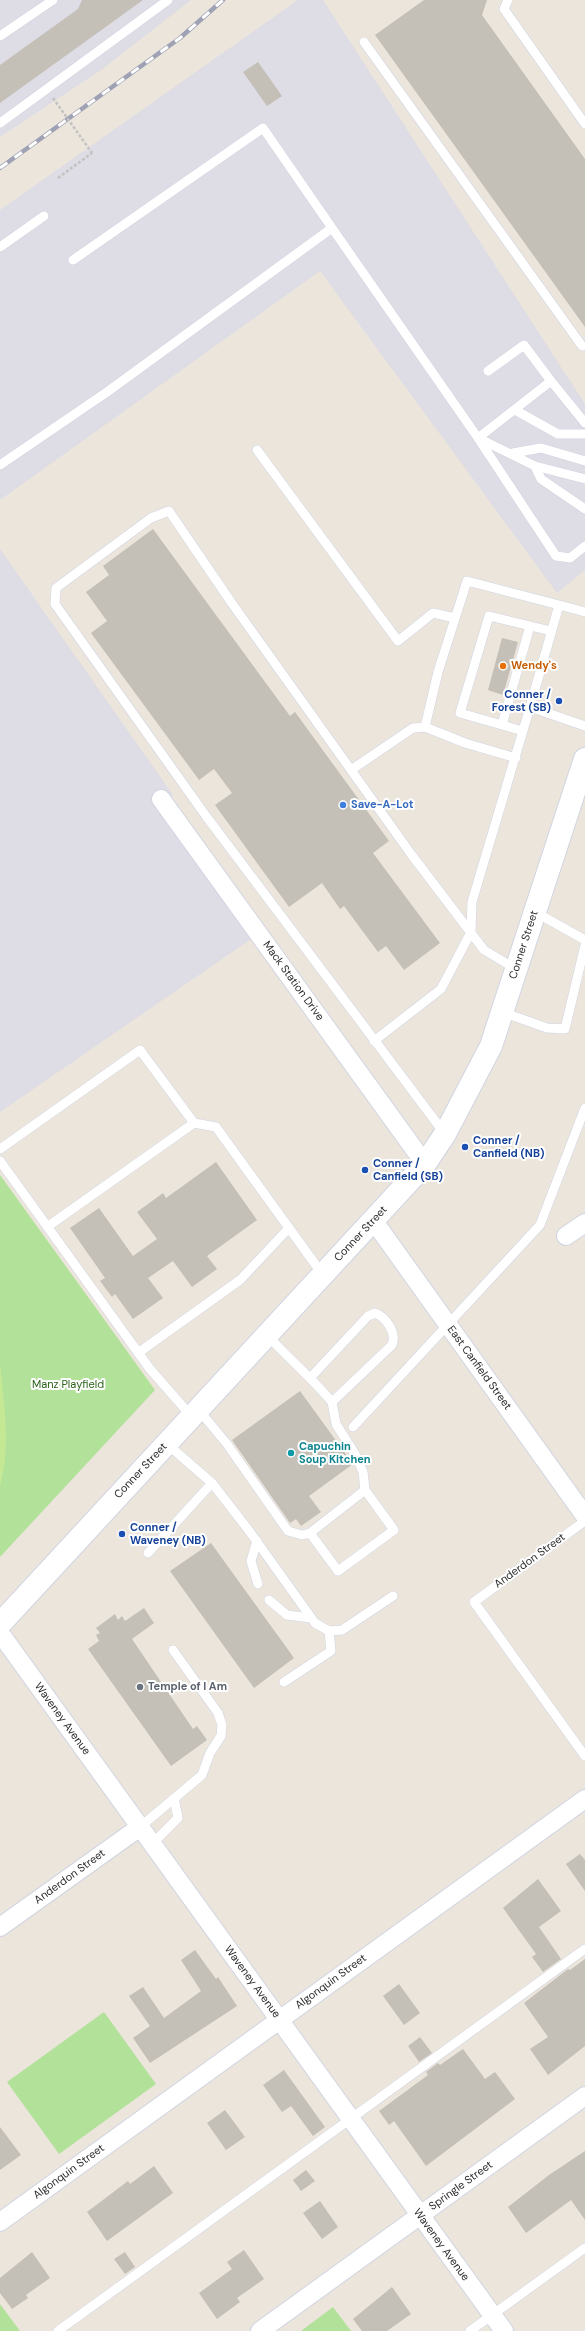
<!DOCTYPE html>
<html>
<head>
<meta charset="utf-8">
<style>
	body { margin:0 }
	canvas { display:block; background:#ebe5dc }
</style>
</head>
<body>
<canvas width="585" height="2331"></canvas>
<script>
const ctx = document.querySelector('canvas').getContext('2d');
ctx.lineJoin = 'round';
function paint(path, color) { ctx.fillStyle = color; ctx.fill(path, 'evenodd'); }
function strokePath(path, color, width, dash) { ctx.strokeStyle = color; ctx.lineWidth = width; ctx.lineCap = dash ? 'butt' : 'round'; ctx.setLineDash(dash || []); ctx.stroke(path); }
function label(font, color, halo, rows, align = 'center') {
  ctx.font = font + ' "DM Sans",sans-serif'; ctx.lineWidth = 4; ctx.setLineDash([]); ctx.textBaseline = 'middle'; ctx.strokeStyle = halo; ctx.fillStyle = color; for (const [text, x, y, turn = 0] of rows) {
    ctx.save(); ctx.translate(x, y); ctx.rotate((+turn || 0) * Math.PI / 180); ctx.textAlign = isNaN(turn) ? turn : align; if (halo) ctx.strokeText(text, 0, 0); ctx.fillText(text, 0, 0); ctx.restore();
  }
}
paint(new Path2D(`
	M0,0h191l-90,70 -101,67z
	M298,0h25l262,404v166l-28,23 -237,-322 -320,229v-290z
	M0,549l173,246 -15,11 96,131 -254,175z`), '#dedce4');
paint(new Path2D(`
	M0,1175l155,215 -155,167z
	M104,2012l52,72 -97,70 -52,-72z
	M0,2304l20,27h-20z
	M333,2307l18,24h-50z`), '#b2e199');
paint(new Path2D(`
	M0,1363c4,41 11,84 0,123z`), '#c5e895');
paint(new Path2D(`
	M82,0h61l-143,103v-38l78,-56z
	M424,0h63l-5,15 103,144v168l-210,-292z
	M258,62l24,34 -15,10 -24,-34z
	M153,529l137,187 5,-4 94,129 -16,12 67,90 -36,27 -18,-24 -8,6 -34,-46 -4,3 -18,-26 -33,24 -74,-102 17,-12 -18,-24 -15,11 -108,-147 16,-12 -21,-29 23,-17 -6,-9z
	M502,638l16,4 -15,53 -15,-5z
	M216,1162l41,58 -50,36 10,13 -25,18 -19,-26 -25,17 15,20 -30,21 -18,-25 -3,3 -12,-16 5,-3 -35,-50 29,-20 34,48 24,-17 -20,-27 26,-19 3,5z
	M300,1391l53,73 -44,32 12,16 -20,14 -5,-7 -6,4 -58,-83z
	M211,1543l83,115 -40,30 -84,-117z
	M144,1608l10,15 -22,16 61,90 4,-3 10,14 -36,26 -83,-117 11,-8 -3,-6 4,-2 -4,-5 19,-14 3,6 4,-4 3,5z
	M580,1854l5,6v31l-19,-27z
	M538,1879l23,32 -22,16 22,32 -18,13 -11,-15 4,-3 -33,-46z
	M195,1950l21,29 2,-2 19,29 -87,57 -17,-25 17,-12 -21,-30 14,-9 21,31 37,-27 -20,-31z
	M585,1959v87l-37,29 -18,-26 18,-12 -24,-34 44,-34 2,1z
	M399,1984l21,29 -16,12 -21,-29z
	M420,2037l12,16 -13,9 -11,-16z
	M463,2049l22,30 10,-7 20,27 -89,67 -32,-45 -5,4 -10,-14 49,-36 -2,-3 12,-9 2,2z
	M284,2070l41,57 -12,9 -22,-30 -9,6 -19,-27z
	M225,2110l20,27 -19,13 -19,-27z
	M0,2127l21,28 -21,15z
	M585,2151v69l-14,-20 -45,33 -18,-26 41,-32z
	M154,2166l19,27 -66,48 -20,-29 41,-31 2,3z
	M306,2170l9,11 -14,10 -8,-11z
	M320,2201l18,26 -16,12 -19,-26z
	M244,2250l20,29 -27,19 3,4 -23,17 -18,-26 33,-24 -5,-7z
	M32,2252l18,26 -24,17 2,3 -16,11 -12,-16v-15z
	M125,2252l10,15 -10,7 -11,-15z
	M392,2287l19,27 -24,17h-25l-9,-12z`), '#c4bfb7');
const service = new Path2D(`
	M508,0l-4,9 81,115
	M0,36l53,-36
	M364,42l218,304
	M0,123l168,-123
	M0,247l44,-31
	M73,260l190,-132 69,100
	M488,371l36,-26 27,36
	M515,410l43,24h27
	M585,423l-34,-42 -73,57 78,118 14,2 15,-12
	M257,450l141,191 35,-28 22,5
	M513,453l28,-5 44,13
	M0,465l107,-73 225,-164 146,210 57,28 50,13
	M535,466l6,13 44,30
	M585,612l-26,-7 -29,102 55,19
	M502,725l28,-99
	M523,731l-63,-18 29,-97 62,15
	M516,758l-51,-15 -40,-16 13,-55 29,-91 92,24
	M351,770l62,-42 12,-1
	M535,912l50,28
	M502,1012l45,16 18,1 20,-84
	M374,1041l67,-52 30,-57 1,-30 58,-195
	M445,1134l-239,-318 -151,-212 1,-16 95,-70 18,-7 62,91 180,252 73,96 32,19
	M0,1149l140,-99 54,73 22,4 107,148
	M0,1161l150,208 42,48
	M47,1227l147,-104
	M267,1335c21,23 45,43 65,67l60,-57c5,-12 -6,-28 -17,-32l-7,3 -57,61
	M138,1353l102,-73 49,-52
	M198,1409l29,35 61,87 14,4 8,-2 55,-43
	M353,1427l187,-202 45,-117
	M167,1444l45,39 38,49 65,91 14,8 13,-1 51,-34
	M585,1521l-111,81 111,154
	M310,1533l28,38 56,-41 -29,-40 -2,-18 -8,-18 -19,-30 -4,-22
	M257,1541l-6,20 7,23
	M148,1553l64,-70
	M269,1600l18,15 24,3
	M284,1682l47,-31 -2,-20
	M140,1827l62,-52 8,-22 11,-17 1,-11 -4,-12 -45,-63
	M152,1844l26,-26 -4,-20
	M58,2331l527,-382
	M470,2331l115,-83`);
const minor = new Path2D(`
	M161,799l264,365
	M373,1220l212,296
	M566,1236l19,-13
	M0,1633l504,698
	M0,1927l140,-100
	M0,2222l585,-423
	M260,2331l325,-235`);
const secondary = new Path2D(`
	M0,1624l425,-460 20,-30 46,-88 94,-287`);
strokePath(service, '#d1d4e2', 10);
strokePath(minor, '#d1d4e2', 20);
strokePath(secondary, '#d1d4e2', 24);
strokePath(new Path2D(`
	M58,178l34,-25`), '#c3c3c3', 2.5, [3, 2]);
strokePath(service, '#fff', 9);
strokePath(minor, '#fff', 18);
strokePath(secondary, '#fff', 22);
const rail = new Path2D(`
	M0,168l180,-130 43,-38`);
strokePath(rail, '#9fa2b4', 4.5);
strokePath(rail, '#fff', 3, [9]);
strokePath(new Path2D(`
	M53,98l39,55`), '#c3c3c3', 2.5, [3, 2]);
for (const [x, y, r, color] of [
	[503,666,4,"#e8710a"],
	[559,701,4,"#1a4fb4"],
	[343,805,4,"#3f7fe0"],
	[465,1147,4,"#1a4fb4"],
	[365,1170,4,"#1a4fb4"],
	[291,1453,4,"#0f9aa8"],
	[122,1534,4,"#1a4fb4"],
	[140,1687,4,"#6b7280"]
]) { const dot = new Path2D(); dot.arc(x, y, r, 0, 2 * Math.PI); ctx.fillStyle = color; ctx.fill(dot); strokePath(dot, '#fff', 1.5); }
label('bold 11px', '#c56008', '#fff', [
	["Wendy's",511,666]
], 'left');
label('bold 11px', '#164399', '#fff', [
	["Conner /",551,695,"right"],
	["Forest (SB)",551,708,"right"],
	["Conner /",473,1141],
	["Canfield (NB)",473,1154],
	["Conner /",373,1164],
	["Canfield (SB)",373,1177],
	["Conner /",130,1528],
	["Waveney (NB)",130,1541]
], 'left');
label('bold 11px', '#366cbe', '#fff', [
	["Save-A-Lot",351,805]
], 'left');
label('11px', '#2a2a2a', '#fff', [
	["Conner Street",524,945,-72],
	["Mack Station Drive",293,981,54],
	["Conner Street",361,1234,-47],
	["East Canfield Street",479,1368,54],
	["Conner Street",141,1471,-47],
	["Anderdon Street",530,1561,-36],
	["Waveney Avenue",62,1719,54],
	["Anderdon Street",70,1877,-36],
	["Waveney Avenue",252,1982,54],
	["Algonquin Street",331,1982,-36],
	["Algonquin Street",69,2172,-36],
	["Springle Street",461,2186,-36],
	["Waveney Avenue",441,2245,54]
]);
label('11px', '#2b651b', '#fff', [
	["Manz Playfield",68,1385]
]);
label('bold 11px', '#0d838f', '#fff', [
	["Capuchin",299,1447],
	["Soup Kitchen",299,1460]
], 'left');
label('bold 11px', '#5b616d', '#fff', [
	["Temple of I Am",148,1687]
], 'left');
</script>
</body>
</html>
